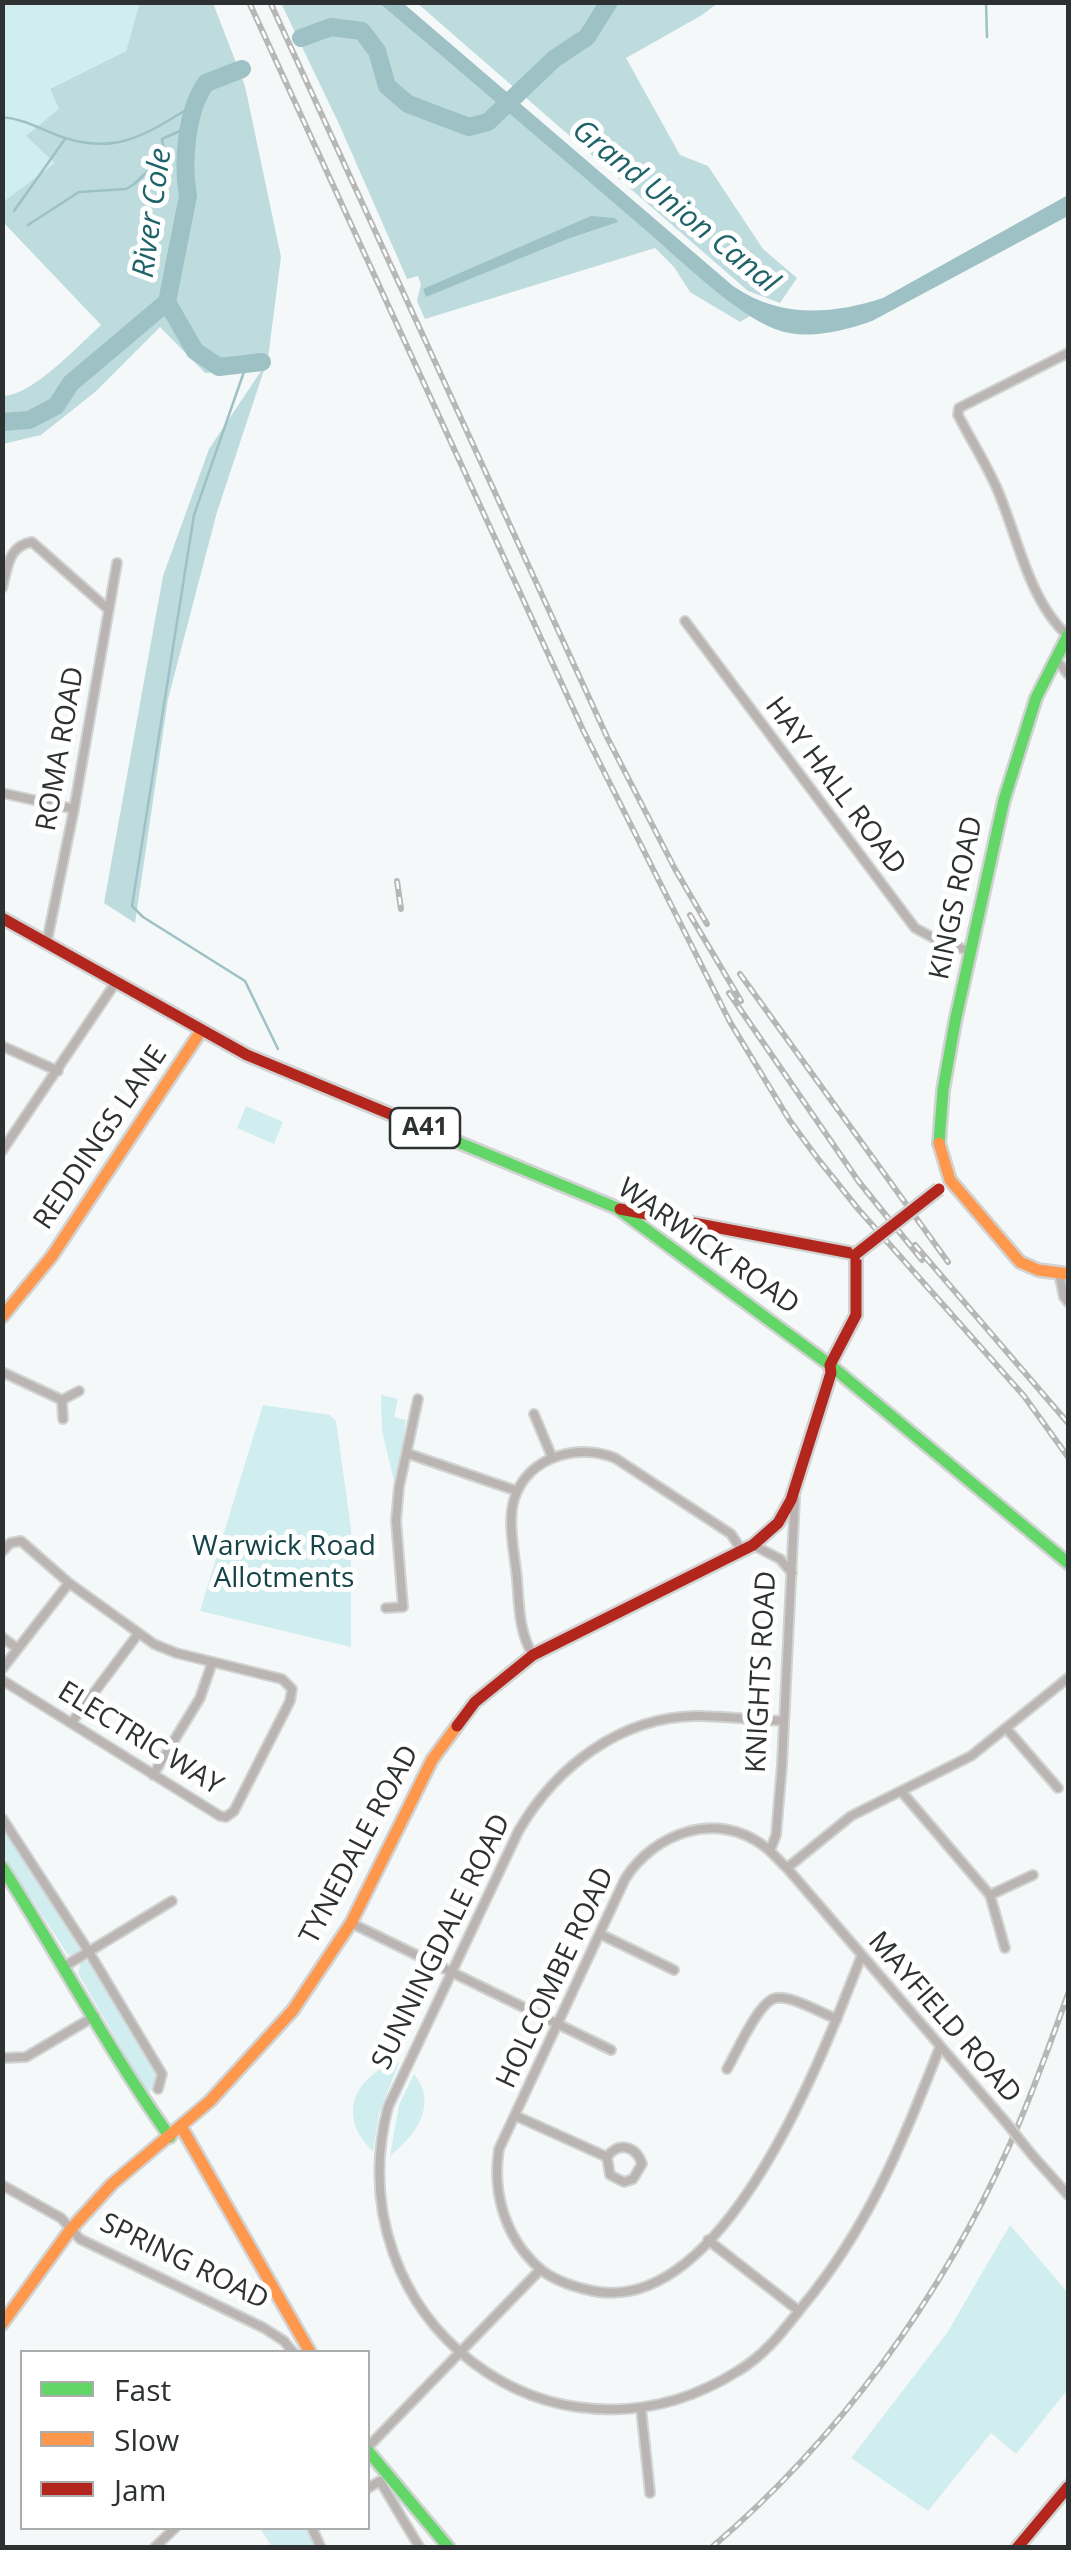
<!DOCTYPE html>
<html>
<head>
<meta charset="utf-8">
<style>
	body { margin:0 }
	#map { position:relative; width:1071px; height:2550px; overflow:hidden; background:#f4f8f8; font-family:"Open Sans",sans-serif }
	canvas { display:block }
	.frame { position:absolute; inset:0; border:5px solid #2e3131; pointer-events:none }
	.legend { position:absolute; left:20px; top:2350px; width:350px; height:180px; box-sizing:border-box; background:#fff; border:2px solid #abadad; margin:0; padding:12px 18px; list-style:none; font-size:30px; color:#2e3131 }
	.legend li { display:flex; align-items:center; gap:20px; height:50px }
	.legend b { width:50px; border:2px solid #abadad }
</style>
</head>
<body>
<div id="map">
<canvas width="1071" height="2550"></canvas>
<div class="frame"></div>
<ul class="legend">
<li><b style="height:12px;background:#63d668"></b>Fast</li>
<li><b style="height:12px;background:#ff974d"></b>Slow</li>
<li><b style="height:12px;background:#b3261e"></b>Jam</li>
</ul>
</div>
<script>
const ctx = document.querySelector('canvas').getContext('2d');
ctx.lineJoin = 'round';
function paint(path, color) { ctx.fillStyle = color; ctx.fill(path, 'evenodd'); }
function strokePath(path, color, width, dash) { ctx.strokeStyle = color; ctx.lineWidth = width; ctx.lineCap = dash ? 'butt' : 'round'; ctx.setLineDash(dash || []); ctx.stroke(path); }
function label(font, color, halo, rows, align = 'center') {
  ctx.font = font + ' "Open Sans",sans-serif'; ctx.lineWidth = 10; ctx.setLineDash([]); ctx.textBaseline = 'middle'; ctx.strokeStyle = halo; ctx.fillStyle = color; for (const [text, x, y, turn = 0] of rows) {
    ctx.save(); ctx.translate(x, y); ctx.rotate((+turn || 0) * Math.PI / 180); ctx.textAlign = isNaN(turn) ? turn : align; if (halo) ctx.strokeText(text, 0, 0); ctx.fillText(text, 0, 0); ctx.restore();
  }
}
paint(new Path2D(`
	M2,3h138l-14,48 -76,38 9,20 -3,54 -53,40z
	M246,1106l37,16 -9,22 -37,-16z
	M381,1395l17,4 -4,18 12,3 -6,44 -6,17 -12,-50z
	M263,1405l67,10 6,6 15,108v118l-151,-36z
	M2,1824l72,112 8,13 -2,5 -12,1 -65,-100z
	M89,1961l69,114 -4,14 -7,4 -69,-120 3,-11z
	M396,2062l3,1 -20,51 -6,37c-36,-33 -20,-74 23,-89z
	M414,2074c25,31 1,62 -24,82l9,-51z
	M1010,2225l58,68v96l-52,65 -25,-21 -63,78 -77,-53 96,-125z
	M260,2528h45l10,19h-43z`), '#d0eef0');
paint(new Path2D(`
	M140,2l73,1 32,83 36,171 -13,101 -51,154 -49,187 -33,224 -31,-20 59,-327 46,-127 52,-78 -56,2 -45,-46 -65,65 -54,43 -38,9v-48c30,-1 75,-50 98,-71l-98,-103 -1,-19 53,-40 -29,-27 33,-27 -9,-20 76,-38z
	M281,3h98l371,313 -10,6 -50,-30 -16,-25 -19,-19 -230,71 -8,-18 4,-17 -3,-8 -11,3 -68,-155z
	M417,3h301l-16,12 -76,43 54,97 28,11 55,83 34,29 -17,25 -32,-12z`), '#bedcde');
paint(new Path2D(`
	M379,3h24l330,283c46,32 98,29 150,12l185,-103v21l-196,105c-28,10 -67,20 -97,8 -43,-17 -96,-71 -133,-102 -87,-75 -175,-150 -263,-224z
	M591,216l24,2 3,4 -48,16 -144,59 -3,-8z`), '#9dc1c5');
strokePath(new Path2D(`
	M986,2l1,35
	M2,117c23,2 40,13 60,20 55,19 86,-4 132,-32
	M14,211l51,-72
	M28,225l51,-33 47,-3 7,-4 32,-30 -3,-16 29,-13
	M246,366l-52,149 -62,391 11,11 102,64 33,68`), '#9dc1c5', 2.5);
strokePath(new Path2D(`
	M301,38l30,-11 31,4 15,20 10,35 21,18 61,23 19,-5 66,-63 33,-22 22,-35
	M167,302l28,49 24,16 43,-5
	M2,422l27,-2 27,-14 15,-23 96,-81 21,-106c-6,-33 -2,-85 18,-113l36,-14`), '#9dc1c5', 18);
const street = new Path2D(`
	M2,588c6,-21 6,-42 30,-46l76,67
	M685,621l230,307 26,14 29,9
	M1068,636c-39,-35 -50,-98 -70,-145 -11,-26 -27,-51 -40,-76l1,-7 109,-55
	M1056,660l12,14
	M2,793l72,16
	M47,941l27,-132 43,-246
	M2,1046l56,25
	M2,1151l114,-169
	M1059,1273l5,24 4,5
	M2,1372l60,28 17,-9
	M62,1400l1,19
	M534,1414l18,43
	M409,1454l108,37
	M753,1545l27,14 12,14
	M2,1552l8,-9 11,-2 48,42
	M386,1608l17,-1 -7,-86 3,-34 19,-88
	M2,1637l16,12
	M533,1655c-14,-22 -14,-50 -16,-76 -2,-22 -8,-48 -5,-70 7,-49 62,-68 103,-51l116,76 11,17
	M2,1669l67,-86 85,61 22,9 106,26 10,10 -2,12 -56,110 -8,6 -6,-1 -218,-136
	M783,1721c-29,-1 -58,-5 -87,-5 -76,1 -140,51 -177,114l-131,277c-54,210 162,382 350,264 27,-16 45,-40 64,-64 67,-80 100,-164 138,-260
	M72,1722l66,-88
	M1006,1728l52,60
	M153,1775l47,-77 12,-35
	M901,1791l89,104 15,53
	M2,1818l87,134 73,122 -4,15
	M770,1851l6,-16 6,-70 13,-268
	M787,1868l64,-52 120,-60 97,-78
	M990,1895l43,-20
	M351,1923l260,127
	M600,1934l74,36
	M861,1957c-37,95 -136,360 -268,334 -19,-4 -41,-11 -55,-24 -33,-30 -46,-75 -39,-118l126,-270c29,-46 91,-69 139,-33 8,6 15,15 23,22l217,252
	M65,1966l107,-65
	M2,2058l24,-1 69,-41
	M727,2069c9,-15 32,-69 49,-71 18,-2 44,15 61,21
	M516,2116l91,41c12,-16 29,-11 35,7l-9,15 -9,3 -14,-7 -3,-18
	M1033,2156l35,39
	M2,2185l59,33 19,21 184,89 20,13 9,11
	M708,2240l91,71
	M641,2408l9,85
	M368,2447l172,-177
	M368,2488l12,-7 40,67
	M312,2528l9,20
	M154,2548l21,-20`);
const fast = new Path2D(`
	M431,1131l186,77 213,157 238,198
	M939,1143l4,-53 12,-68 49,-222 32,-102 32,-63
	M2,1867c57,89 107,184 168,270
	M368,2451l81,97`);
const slow = new Path2D(`
	M939,1143l11,37 70,82 18,8 30,4
	M2,1317l50,-61 149,-225
	M182,2128l128,224
	M2,2324l69,-95 41,-45 98,-83 83,-91 58,-87 81,-163 25,-34`);
const jam = new Path2D(`
	M2,918l245,137 184,76
	M457,1726l18,-24 58,-47 220,-110 25,-22 13,-23 40,-127 -1,-8 26,-50v-61l-236,-45
	M1017,2548l51,-61`);
strokePath(street, '#d1d3d3', 12);
strokePath(fast, '#d1d3d3', 16);
strokePath(slow, '#d1d3d3', 16);
strokePath(jam, '#d1d3d3', 16);
strokePath(street, '#bab5b2', 8);
strokePath(fast, '#63d668', 11);
strokePath(slow, '#ff974d', 11);
strokePath(jam, '#b3261e', 11);
const rail = new Path2D(`
	M249,2l334,728 147,292 60,99 28,38 41,51 165,186 44,61
	M270,2l338,737 67,130 32,55
	M397,881l4,28
	M690,915l51,86
	M740,974l208,288
	M729,993l130,189 63,78
	M915,1245l153,178
	M711,2548c128,-109 231,-251 299,-404 22,-49 40,-100 58,-150`);
strokePath(rail, '#b7b7b6', 6);
strokePath(rail, '#fff', 2.5, [8]);
const streetBridge = new Path2D(`
	M1004,2120l29,36`);
const jamBridge = new Path2D(`
	M856,1254l83,-65`);
strokePath(streetBridge, '#d1d3d3', 12, []);
strokePath(jamBridge, '#d1d3d3', 16, []);
strokePath(streetBridge, '#bab5b2', 8);
strokePath(jamBridge, '#b3261e', 11);
for (const [x, y, w] of [
	[425,1128,70]
]) { const box = new Path2D(); box.roundRect(x - w / 2, y - 20, w, 40, 8); ctx.fillStyle = '#fff'; ctx.fill(box); strokePath(box, '#2e3131', 2.5); }
label('bold 25px', '#2e3131', null, [
	["A41",425,1128]
]);
label('28px', '#2e3131', '#fff', [
	["ROMA ROAD",61,749,-80],
	["HAY HALL ROAD",835,786,53],
	["KINGS ROAD",957,898,-78],
	["REDDINGS LANE",101,1138,-56],
	["WARWICK ROAD",708,1247,35],
	["KNIGHTS ROAD",762,1672,-87],
	["ELECTRIC WAY",140,1739,32],
	["TYNEDALE ROAD",360,1845,-62],
	["SUNNINGDALE ROAD",442,1942,-64],
	["HOLCOMBE ROAD",556,1978,-65],
	["MAYFIELD ROAD",944,2018,49],
	["SPRING ROAD",184,2262,26]
]);
label('28px', '#144448', '#fff', [
	["Warwick Road",284,1547],
	["Allotments",284,1579]
]);
label('italic 30px', '#1e6368', '#fff', [
	["Grand Union Canal",675,207,39],
	["River Cole",153,213,-82]
]);
</script>
</body>
</html>
